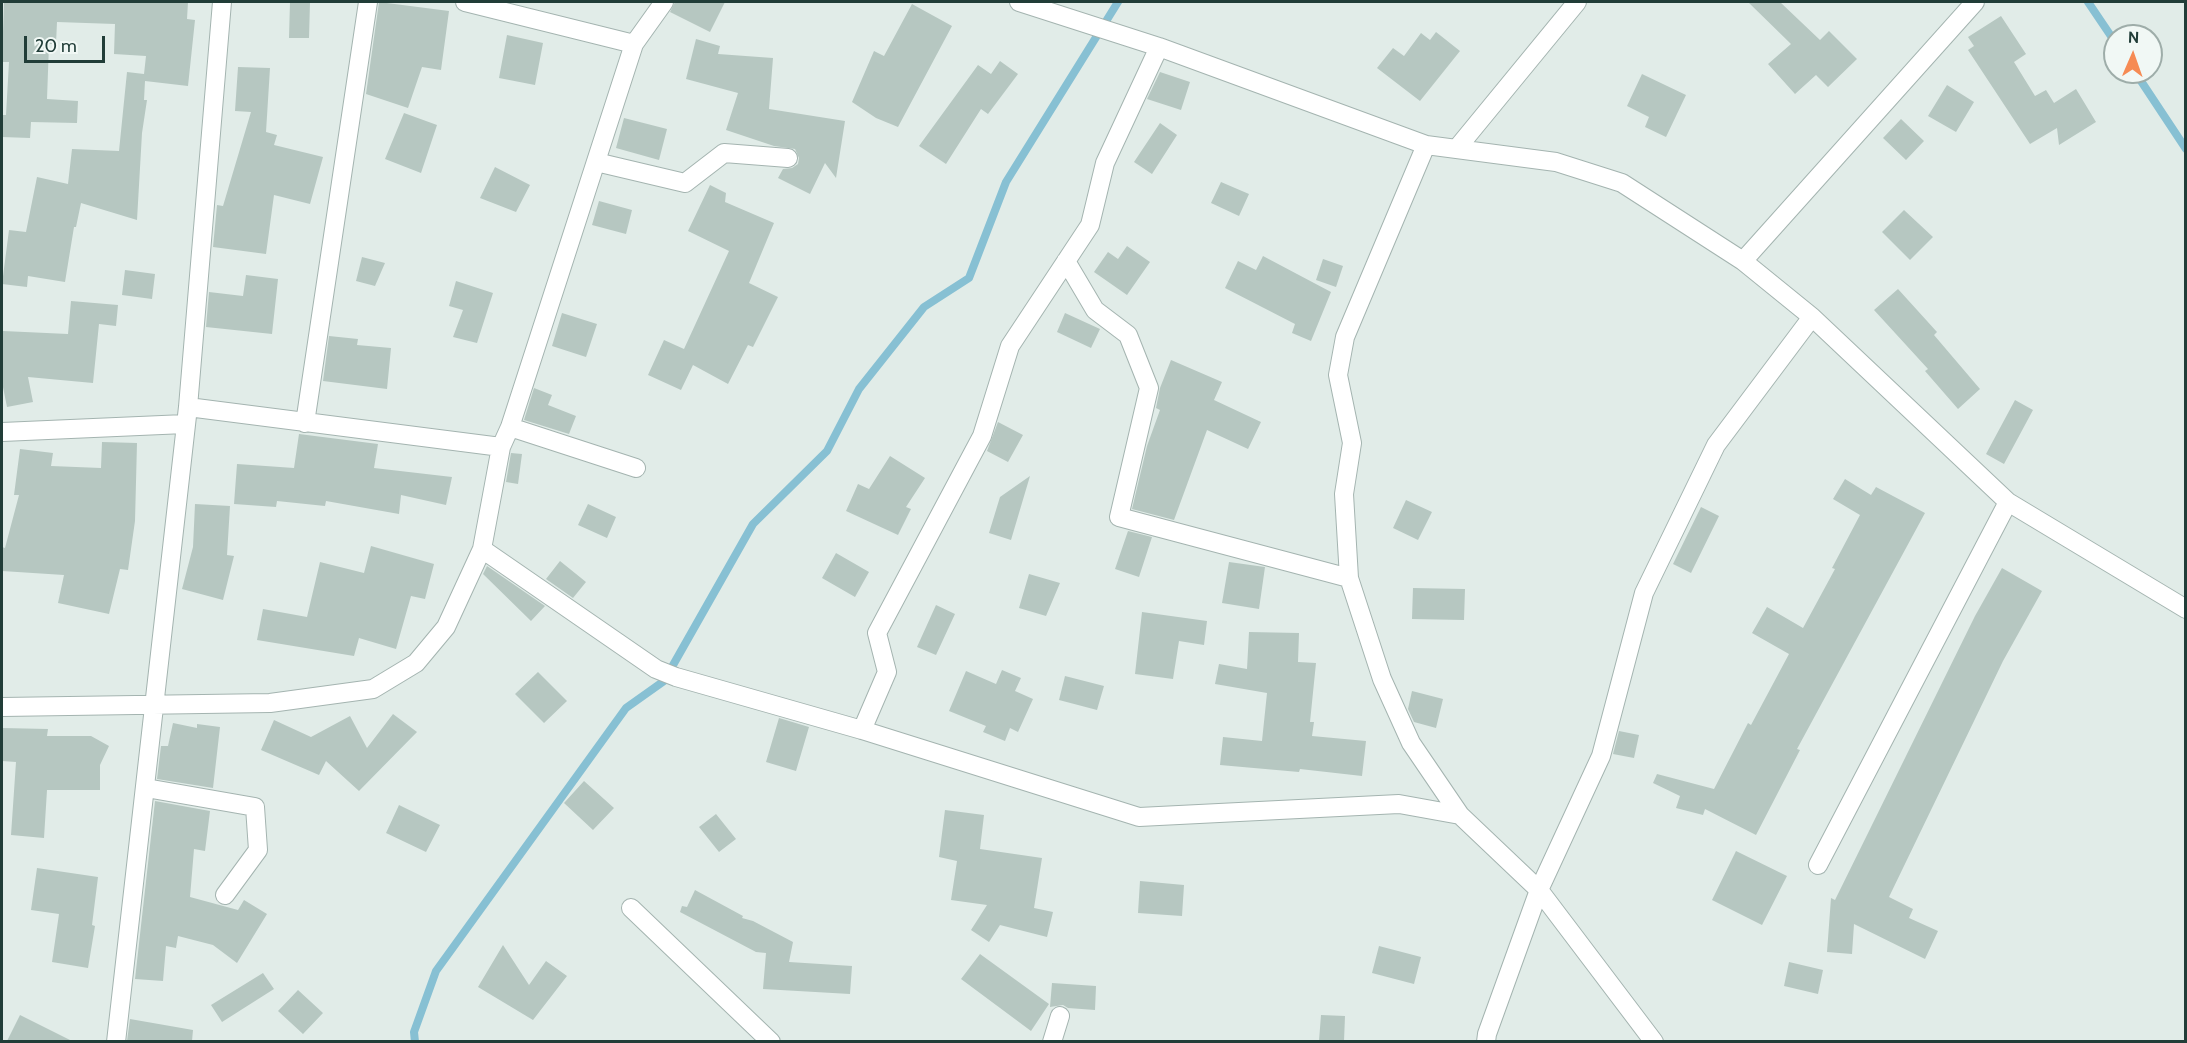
<!DOCTYPE html>
<html>
<head>
<meta charset="utf-8">
<style>
	body { margin:0 }
	#map { position:relative; width:2187px; height:1043px; overflow:hidden; background:#e1ece8; font-family:Cabin,sans-serif }
	canvas { display:block }
	.frame { position:absolute; inset:0; border:3px solid #213d38; pointer-events:none }
	.north { position:absolute; left:2103px; top:24px; width:60px; height:60px; box-sizing:border-box; background:#f1f8f5; border:2px solid #9eada9; border-radius:50%; rotate:2deg; font-size:16px; font-weight:700; line-height:24px; text-align:center; color:#213d38 }
	.north::after { content:''; display:block; margin:auto; width:21px; height:27px; background:#f68b54; clip-path:polygon(50% 0,100% 100%,50% 72%,0 100%) }
	.scale { position:absolute; left:24px; top:36px; width:81px; height:27px; box-sizing:border-box; border:3px solid #213d38; border-top:0; padding-left:8px; font-size:18px; line-height:21px; white-space:nowrap; color:#213d38; -webkit-text-stroke:4px #f1f8f5; paint-order:stroke }
</style>
</head>
<body>
<div id="map">
<canvas width="2187" height="1043"></canvas>
<div class="frame"></div>
<div class="north">N</div>
<div class="scale">20 m</div>
</div>
<script>
const ctx = document.querySelector('canvas').getContext('2d');
ctx.lineJoin = 'round';
function strokePath(path, color, width, dash) { ctx.strokeStyle = color; ctx.lineWidth = width; ctx.lineCap = dash ? 'butt' : 'round'; ctx.setLineDash(dash || []); ctx.stroke(path); }
function paint(path, color) { ctx.fillStyle = color; ctx.fill(path, 'evenodd'); }
strokePath(new Path2D(`
	M2088,2l27,40
	M2135,72l51,77
	M415,1042l-1,-10 22,-61 190,-263 38,-27 89,-157 74,-73 32,-62 65,-82 45,-29 37,-96 112,-180`), '#87c0d3', 8);
paint(new Path2D(`
	M4,2h184l-1,17 8,1 -7,66 -43,-5 -1,19h3l-5,33 -5,87 -56,-17 -5,24h-2l-9,55 -37,-6 -1,11 -25,-3 7,-54 17,2 11,-55 31,7 4,-35 47,2 8,-79 17,2 2,-18 -32,-2 1,-30 -58,-2 -1,22h-7l-2,55 31,2 -1,22 -46,-1 -1,16 -28,-1v-22h4l3,-53h-7z
	M290,2h20l-1,36h-20z
	M379,2l70,9 -8,59 -19,-3 -14,41 -42,-14z
	M675,2h50l-15,30 -40,-20z
	M1748,2h32l40,38 9,-9 28,28 -29,28 -12,-12 -21,19 -27,-30 23,-20z
	M912,4l40,22 -54,101 -22,-9 -24,-16 22,-51 10,5z
	M2001,16l25,38 -12,8 21,34 11,-6 8,13 22,-14 20,33 -37,23 -2,-17 -27,16 -62,-94 6,-4 -6,-9z
	M1436,32l24,19 -40,50 -43,-33 16,-20 11,8 17,-23 9,7z
	M507,35l36,8 -8,42 -36,-7z
	M696,39l24,7 -2,8 55,4 -4,51 76,12 -9,57 -11,-15 -15,31 -32,-16 5,-9 9,-1 6,-4 1,-6 -4,-9 -21,-3 -48,-16 12,-37 -52,-14z
	M1000,61l18,13 -30,40 -7,-5 -35,55 -27,-18 59,-81 13,9z
	M238,67l32,1 -4,64 11,3 -3,10 49,12 -13,47 -36,-9 -8,59 -53,-7 4,-42 6,1 28,-94 -16,-1z
	M1160,72l30,10 -9,28 -34,-11z
	M1642,74l44,21 -20,42 -21,-10 4,-10 -22,-11z
	M1947,85l27,17 -18,30 -28,-16z
	M404,113l33,12 -16,48 -36,-14z
	M624,118l43,11 -8,31 -43,-12z
	M1901,119l23,22 -18,19 -23,-22z
	M1160,123l17,12 -25,39 -18,-12z
	M495,167l35,18 -14,27 -36,-14z
	M1221,182l28,12 -10,22 -28,-13z
	M710,185l16,8 -1,9 49,21 -25,60 29,14 -25,50 -5,-2 -20,39 -35,-19 -12,25 -33,-15 16,-35 20,9 45,-98 -41,-20z
	M599,201l33,9 -6,24 -34,-9z
	M1904,210l29,27 -23,23 -28,-28z
	M1127,246l23,16 -23,33 -33,-23 14,-20 10,7z
	M1263,256l68,36 -20,49 -19,-8 3,-9 -70,-36 13,-27 18,9z
	M362,257l23,6 -10,23 -19,-5z
	M1323,259l20,7 -7,21 -20,-7z
	M125,270l30,4 -3,25 -30,-4z
	M246,275l32,4 -6,55 -66,-7 3,-35 34,4z
	M456,281l37,12 -16,50 -24,-6 10,-27 -14,-4z
	M1898,289l39,43 -3,3 46,54 -22,20 -33,-38 3,-2 -54,-59z
	M71,301l47,4 -2,21 -17,-2 -6,59 -65,-6 5,25 -26,5 -5,-25 1,-51 65,3z
	M562,313l35,11 -11,33 -34,-11z
	M1065,313l35,16 -9,19 -34,-16z
	M329,336l29,3 -1,6 34,3 -4,41 -64,-8z
	M1171,360l51,22 -8,18 47,22 -13,27 -41,-19 -33,90 -42,-11 15,-63 13,-36 -4,-2 4,-20z
	M534,388l18,7 -4,10 28,11 -7,18 -45,-14z
	M2015,400l18,10 -29,54 -18,-10z
	M998,422l25,13 -15,27 -21,-11z
	M299,434l79,10 -4,24 78,9 -6,28 -45,-10 -2,19 -73,-13 -1,5 -48,-5 -1,6 -42,-3 3,-40 57,4z
	M102,442l35,1 -2,78 -7,49 -8,-1 -11,45 -51,-11 6,-28 -62,-4v-24l3,1 14,-53h-5l6,-46 33,4 -2,13 50,2z
	M511,453l11,1 -4,30 -12,-2z
	M890,456l35,22 -19,29 5,2 -13,26 -52,-24 12,-27 11,5z
	M1030,476l-19,64 -22,-7 11,-36z
	M1845,479l26,16 5,-8 49,26 -128,236 3,1 -44,85 -51,-26 -2,6 -27,-7 4,-12 -27,-13 4,-9 57,15 34,-66 3,2 38,-71 -37,-21 15,-26 36,21 32,-59 -3,-1 28,-53 -27,-16z
	M1406,500l26,12 -14,28 -25,-12z
	M195,504l35,2 -3,49 7,1 -11,44 -41,-11 11,-42z
	M588,504l28,13 -9,21 -29,-13z
	M1701,507l18,9 -28,57 -18,-9z
	M1128,531l24,6 -13,40 -24,-8z
	M371,546l63,18 -9,35 -14,-3 -15,53 -37,-11 -5,18 -97,-16 6,-31 44,8 13,-55 44,11z
	M836,553l33,19 -14,25 -33,-19z
	M560,561l26,21 -13,16 -27,-19z
	M1229,562l36,5 -6,42 -37,-6z
	M487,566l58,40 -14,15 -48,-47z
	M2002,568l40,23 -39,70 -114,236 24,12 -4,9 29,13 -13,28 -71,-35 -2,30 -25,-2 4,-54 4,2 140,-284z
	M1029,574l31,9 -14,33 -27,-8z
	M1413,588l52,1 -1,31 -52,-1z
	M936,605l19,9 -19,41 -19,-8z
	M1142,612l65,9 -3,24 -25,-4 -6,38 -38,-5z
	M1249,632l50,1 -1,29 18,1 -6,59h4l-2,14 54,5 -4,35 -62,-7 -1,3 -79,-7 3,-28 39,4 5,-48 -52,-9 4,-20 28,5z
	M1002,670l19,8 -6,13 18,8 -15,33 -8,-4 -5,13 -22,-9 3,-6 -37,-15 17,-40 30,13z
	M538,672l29,29 -23,22 -29,-29z
	M1065,676l39,10 -7,24 -38,-10z
	M1412,691l31,8 -7,29 -22,-6 -6,-13z
	M393,714l24,18 -58,59 -33,-30 -7,14 -58,-25 13,-30 37,17 39,-21 17,32z
	M779,718l30,9 -13,44 -30,-9z
	M173,723l24,5v-4l23,3 -7,61 -56,-9 4,-33h7z
	M2,728l46,1 -1,7h44l18,10 -9,19v25h-53l-3,48 -33,-3 5,-73 -14,-1z
	M1619,731l20,4 -5,23 -21,-4z
	M584,781l30,27 -21,22 -29,-27z
	M155,801l55,10 -5,40 -11,-2 -4,48 48,13 6,-10 23,14 -30,49 -24,-18 -35,-9 -2,12 -10,-2 -3,35 -28,-2z
	M399,805l41,20 -14,27 -40,-19z
	M945,810l39,5 -4,34 62,9 -8,50 19,4 -6,25 -47,-12 -11,17 -18,-12 16,-25 -36,-5 6,-39 -18,-4z
	M716,814l20,25 -17,13 -20,-25z
	M1736,851l51,25 -25,49 -50,-25z
	M37,868l61,9 -6,48 3,1 -7,42 -36,-6 7,-48 -28,-4z
	M1140,881l44,4 -2,31 -44,-3z
	M695,890l48,26 -1,2 11,3 40,21 -4,20 63,4 -2,28 -87,-5 3,-36 -10,-1 -76,-40 2,-6 5,1z
	M503,945l26,40 17,-24 21,15 -34,44 -55,-33z
	M1379,946l42,11 -7,27 -42,-11z
	M980,954l69,50 -18,27 -70,-52z
	M1789,962l34,8 -5,24 -34,-8z
	M263,973l11,16 -52,33 -11,-17z
	M1052,983l44,3 -1,24 -27,-2 -5,-3 -13,2z
	M298,990l25,23 -20,21 -25,-23z
	M20,1015l52,26h-65z
	M1321,1015l24,1 -1,25h-25z
	M130,1019l63,11 -1,11h-65z`), '#b6c7c1');
const minor = new Path2D(`
	M465,2l169,42 30,-42
	M1019,2l140,45 267,98 130,17 66,21 121,78 69,56 196,185 178,107
	M1426,145l-81,192 -7,38 14,68 -8,51 5,84 33,101 29,64 49,72 79,75 115,152
	M1458,147l119,-145
	M596,162l89,21 39,-30 64,5
	M1066,261l29,49 33,25 21,53 -30,129 230,61
	M1743,261l232,-259
	M188,407l313,40
	M305,423l63,-421
	M510,427l126,41
	M2,432l183,-8
	M482,549l174,120 20,8 186,53 277,87 260,-13 61,11
	M2,707l268,-4 103,-14 43,-26 30,-36 36,-78 19,-102 9,-20 124,-383
	M862,730l25,-58 -10,-39 105,-197 28,-90 80,-121 15,-62 54,-116
	M146,788l109,19 3,43 -33,45
	M1818,865l190,-363
	M631,908l140,134
	M116,1042l72,-635 34,-405
	M1052,1042l8,-26
	M1486,1042l1,-8 52,-144 62,-134 43,-163 72,-148 96,-128`);
strokePath(minor, '#a4b4b0', 20);
strokePath(minor, '#fff', 18);
</script>
</body>
</html>
